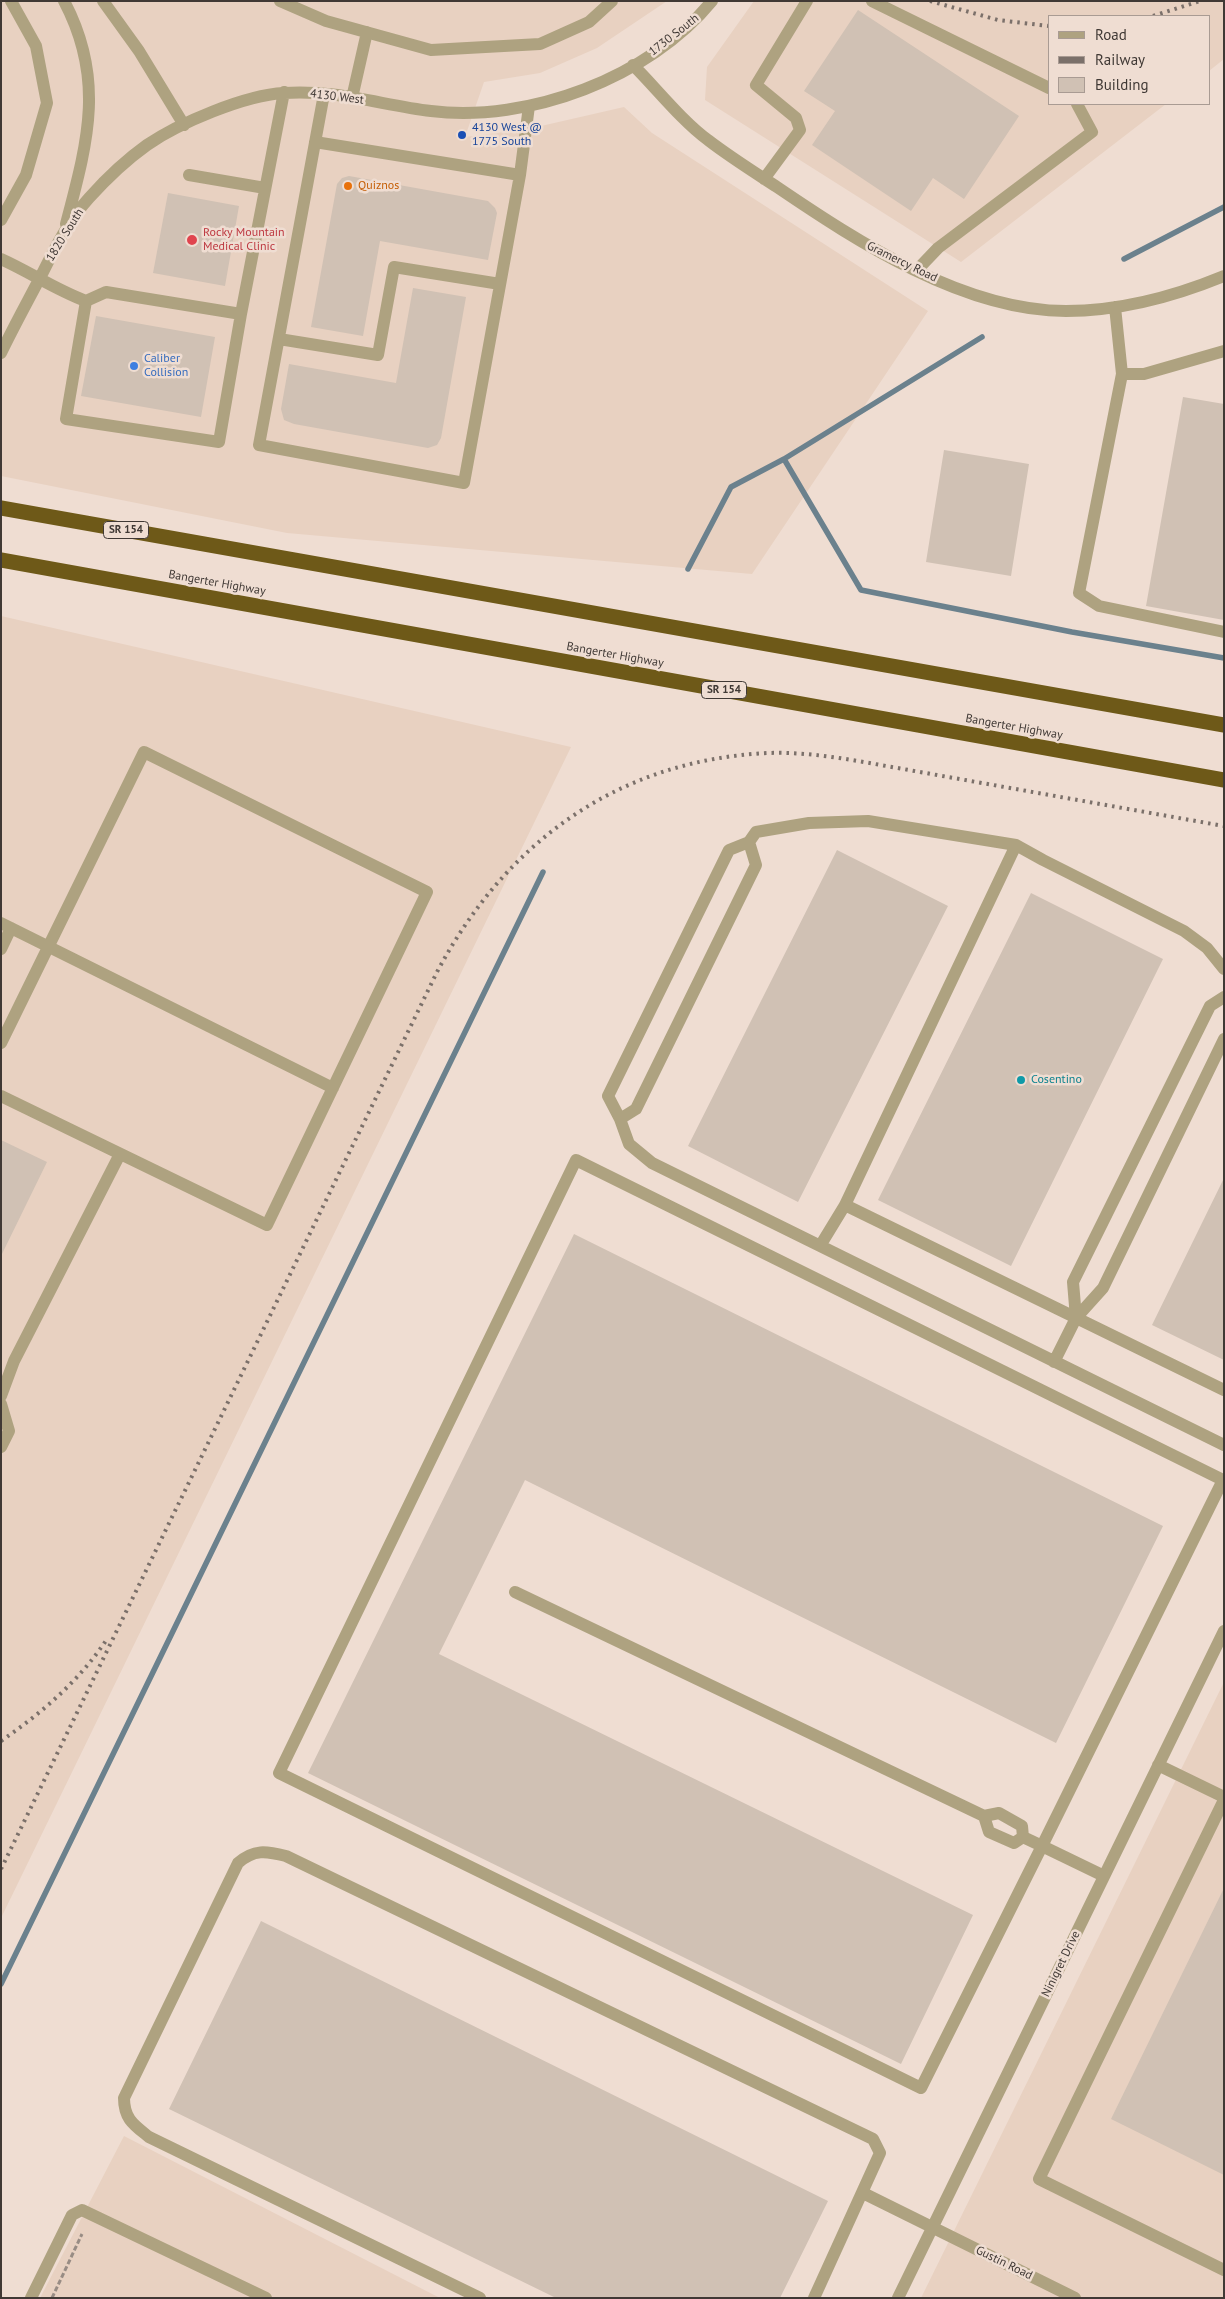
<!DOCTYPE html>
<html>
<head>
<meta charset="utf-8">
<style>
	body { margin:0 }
	#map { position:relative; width:1225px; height:2299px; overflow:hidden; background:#efddd2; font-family:"PT Sans",sans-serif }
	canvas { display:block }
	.frame { position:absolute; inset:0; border:2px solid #403935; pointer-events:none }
	.legend { position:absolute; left:1048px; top:15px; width:162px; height:90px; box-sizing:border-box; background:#efddd2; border:1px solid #a99b93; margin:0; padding:6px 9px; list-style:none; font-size:15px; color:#403935 }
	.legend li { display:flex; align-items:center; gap:10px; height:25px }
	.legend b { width:25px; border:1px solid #a99b93 }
</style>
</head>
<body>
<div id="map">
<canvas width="1225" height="2299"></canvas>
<div class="frame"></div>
<ul class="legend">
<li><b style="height:6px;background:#aea280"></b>Road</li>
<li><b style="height:6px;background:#7b706a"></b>Railway</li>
<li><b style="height:14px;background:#d0c1b4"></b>Building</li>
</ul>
</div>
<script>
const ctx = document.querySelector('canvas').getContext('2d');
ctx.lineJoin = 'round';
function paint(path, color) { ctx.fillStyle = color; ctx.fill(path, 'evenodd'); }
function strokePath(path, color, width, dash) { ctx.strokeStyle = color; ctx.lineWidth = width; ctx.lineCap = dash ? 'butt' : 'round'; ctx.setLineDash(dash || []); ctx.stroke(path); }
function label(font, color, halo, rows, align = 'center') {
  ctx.font = font + ' "PT Sans",sans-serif'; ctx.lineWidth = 5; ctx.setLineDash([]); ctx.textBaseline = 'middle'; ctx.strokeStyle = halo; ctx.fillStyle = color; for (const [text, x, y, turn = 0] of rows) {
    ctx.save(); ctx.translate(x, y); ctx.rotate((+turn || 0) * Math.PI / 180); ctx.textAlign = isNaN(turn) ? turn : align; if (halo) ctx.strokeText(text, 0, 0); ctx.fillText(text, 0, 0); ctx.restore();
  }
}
paint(new Path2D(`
	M1,1h666l-70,47 -57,25 -56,9 -19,55 63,-8 96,-22 28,26 276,178 -176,263 -465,-41 -286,-57z
	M754,1h470v58l-15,12v-55h-160v88h117l-205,158 -256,-162 2,-33z
	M1,616l570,131 -570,1171z
	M1224,1682v616h-303z
	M124,2136l316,162h-400z`), '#e8d1c1');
strokePath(new Path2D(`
	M1124,259l100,-52
	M784,459l77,131 211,42 152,26
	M688,569l43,-82 53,-28 198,-122
	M1,1984l542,-1112`), '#6b818d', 5.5);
paint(new Path2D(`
	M858,10l161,106 -55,83 -31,-21 -22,33 -99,-66 23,-34 -31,-20z
	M349,176l139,25 7,7 2,5 -9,47 -108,-19 -17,95 -52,-9 26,-143 5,-6z
	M168,193l71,13 -14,80 -72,-13z
	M413,288l53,9 -25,141 -4,7 -9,3 -134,-24 -10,-4 -3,-11 8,-45 107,19z
	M96,316l119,21 -14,80 -120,-21z
	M1183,397l41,7v216l-78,-14z
	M944,450l85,14 -18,112 -85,-14z
	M837,850l111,56 -150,296 -110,-56z
	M1031,893l132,66 -152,307 -133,-66z
	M1,1140l46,22 -46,94z
	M1224,1178v182l-72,-35z
	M574,1234l589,292 -107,217 -531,-263 -86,174 534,261 -72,149 -593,-291z
	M1224,1888v287l-113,-56z
	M261,1921l567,280 -48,97h-224l-387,-189z`), '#d0c1b4');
strokePath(new Path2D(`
	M52,2298l30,-64`), '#988c84', 3, [5, 2.5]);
strokePath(new Path2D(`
	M64,1c42,79 23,143 2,223
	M103,1l36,50 45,74
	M280,1l46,20 105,29 109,-6 49,-22 23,-21
	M872,1l177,87
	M633,65c23,23 49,56 75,75 22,17 46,32 69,47 81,55 187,124 289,124 55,0 107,-14 158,-35
	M324,94l-65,351 205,38 56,-308 9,-69
	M352,98l15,-66
	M315,142l205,33
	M189,175l76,13
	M764,179l36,-49 -4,-12 -40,-33 51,-84
	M1,220l25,-45 21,-72 -11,-57 -25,-45
	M1,259c29,13 55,31 85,42l-20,118 153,23 22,-128
	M917,270l21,-22 154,-116 -15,-28
	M86,301l20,-9 135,22 43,-222
	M1115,307l7,67h22l80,-23
	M279,339l99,16 16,-88 106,17
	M1,353c13,-27 28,-54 42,-81 13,-26 26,-52 46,-74 17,-19 37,-38 58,-53 32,-22 98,-50 137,-52 49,-4 98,12 147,18 97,12 218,-33 281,-110
	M1122,374l-43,219 20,13 125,26
	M749,842l7,-10 53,-9 59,-2 148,24 27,15 141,71 23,17 17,21
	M1,923l332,165
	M1,949l10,-21
	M1,1043l143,-291 283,140 -160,333 -266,-129
	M620,1119l16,-10 120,-244 -7,-23 -20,8 -121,246 12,23 9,25 23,19 572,282
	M845,1205l379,185
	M820,1246l25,-41 171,-360
	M1076,1318l-3,-36 137,-276 14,-9
	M1054,1362l22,-44 27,-30 121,-249
	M1,1396l13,-35 106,-207
	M1,1404l8,27 -8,16
	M515,1592l469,224
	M1158,1765l66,32
	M1224,1800l-185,379 185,91
	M999,1813l23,13 1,11 -9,6 -25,-11 -5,-16z
	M1023,1837l19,9 -121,242 -642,-315 297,-613 647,320 -181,366 62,30
	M863,2193l212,105
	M31,2298l41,-83 10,-5 184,88
	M480,2298l-331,-161c-15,-12 -25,-18 -25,-39l114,-235c16,-14 28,-12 48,-7l587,283 7,14 -66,145
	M898,2298l326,-667`), '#aea280', 12);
strokePath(new Path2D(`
	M1,508l1223,217
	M1,560l1223,220`), '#6e5918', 15);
strokePath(new Path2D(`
	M930,1l68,19 51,6
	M1153,16l47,-15
	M1,1741c41,-28 79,-61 106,-102
	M1,1869l436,-897c69,-130 181,-212 331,-219 30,-1 60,3 90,8l366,65`), '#7b706a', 4, [2.5, 5]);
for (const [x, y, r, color] of [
	[462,135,5,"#1a4fb4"],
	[348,186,5,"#e8710a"],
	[192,240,6,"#e0444e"],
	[134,366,5,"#3f7fe0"],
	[1021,1080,5,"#0f9aa8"]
]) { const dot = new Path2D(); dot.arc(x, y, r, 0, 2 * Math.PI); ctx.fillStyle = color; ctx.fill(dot); strokePath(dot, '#efddd2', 2); }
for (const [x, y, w] of [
	[126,530,45],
	[724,690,45]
]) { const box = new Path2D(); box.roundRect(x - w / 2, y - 8.5, w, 17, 4); ctx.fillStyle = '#efddd2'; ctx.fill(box); strokePath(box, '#403935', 1); }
label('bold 11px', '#403935', null, [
	["SR 154",126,530],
	["SR 154",724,690]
]);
label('12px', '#403935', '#efddd2', [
	["1730 South",674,35,-38],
	["4130 West",337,97,7],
	["1820 South",65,235,-58],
	["Gramercy Road",902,262,26],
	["Bangerter Highway",217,583,10],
	["Bangerter Highway",615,655,10],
	["Bangerter Highway",1014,727,10],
	["Ninigret Drive",1061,1964,-64],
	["Gustin Road",1004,2263,26]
]);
label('12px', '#164399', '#efddd2', [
	["4130 West @",472,128],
	["1775 South",472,142]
], 'left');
label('12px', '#c56008', '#efddd2', [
	["Quiznos",358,186]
], 'left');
label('12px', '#be3a42', '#efddd2', [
	["Rocky Mountain",203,233],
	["Medical Clinic",203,247]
], 'left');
label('12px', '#366cbe', '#efddd2', [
	["Caliber",144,359],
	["Collision",144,373]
], 'left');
label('12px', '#0d838f', '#efddd2', [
	["Cosentino",1031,1080]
], 'left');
</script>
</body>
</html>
